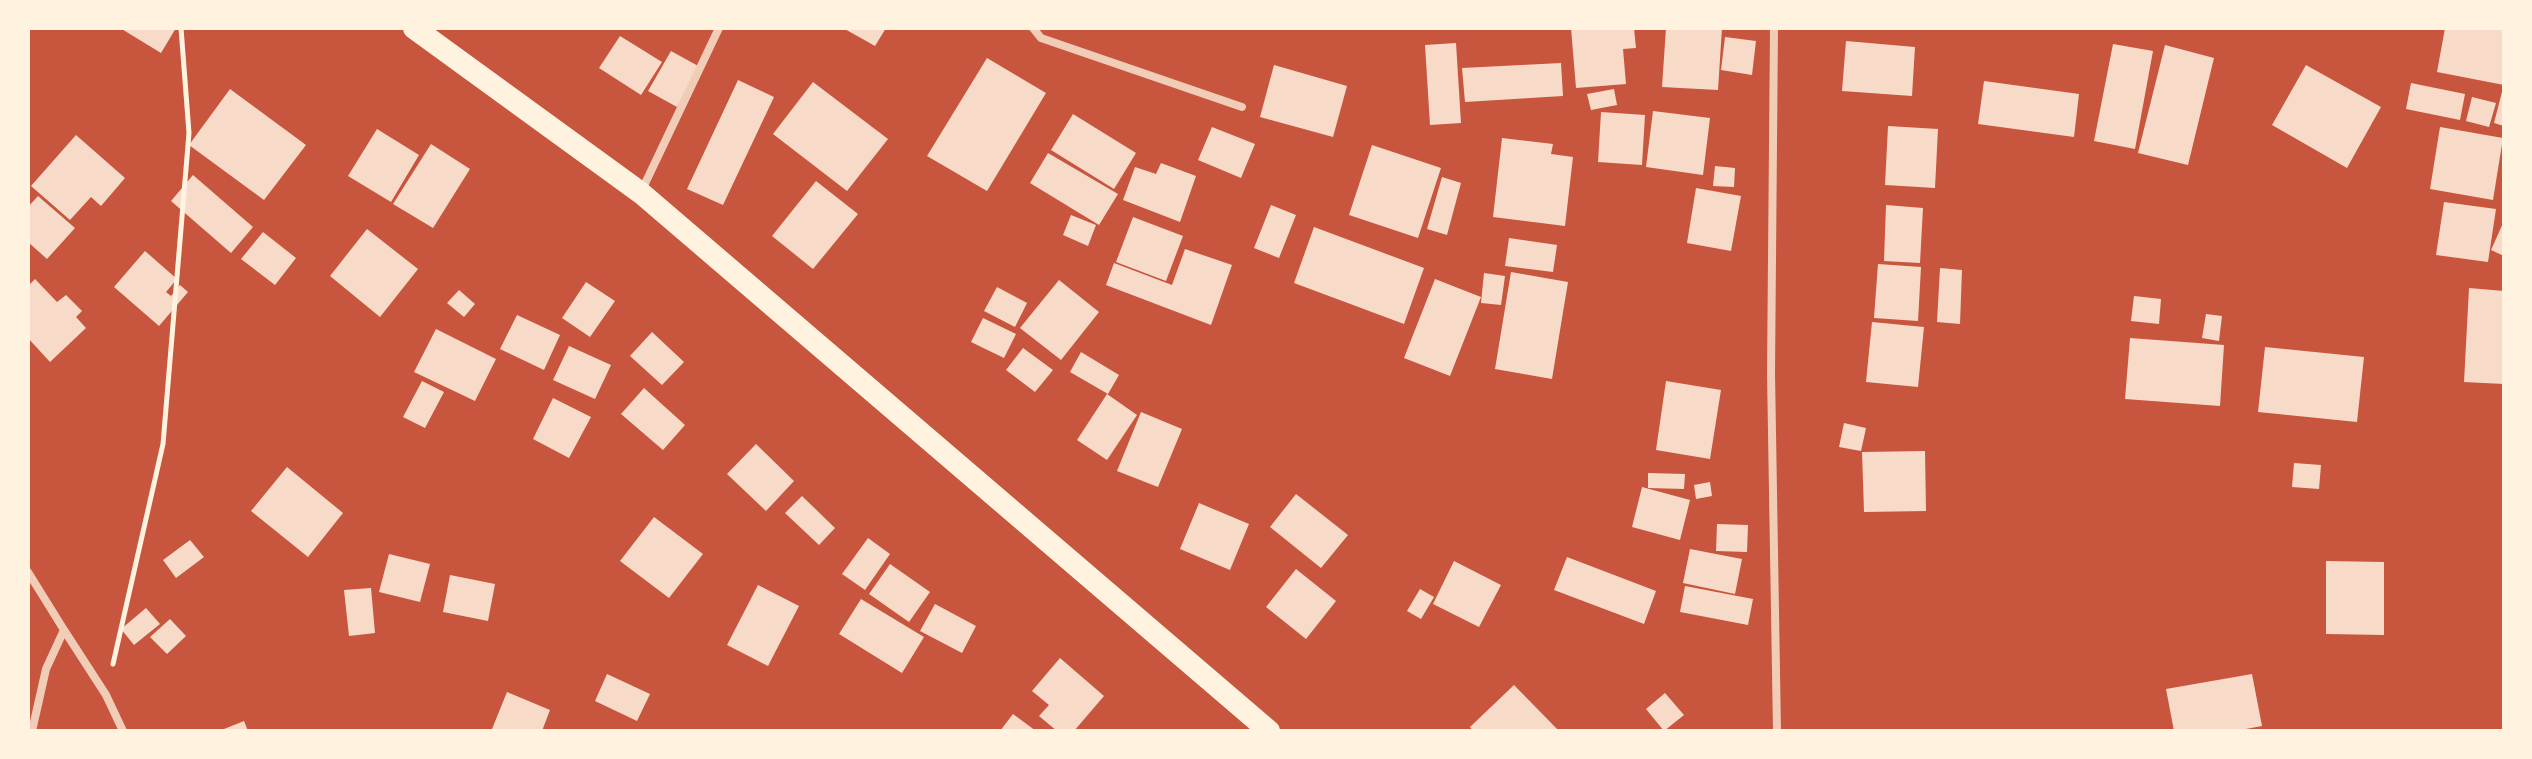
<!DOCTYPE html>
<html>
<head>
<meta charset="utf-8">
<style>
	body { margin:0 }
	#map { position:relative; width:2532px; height:759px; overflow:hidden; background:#c8553d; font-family:"PT Sans Narrow",sans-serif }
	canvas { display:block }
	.frame { position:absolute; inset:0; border:30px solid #fff3e0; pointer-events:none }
</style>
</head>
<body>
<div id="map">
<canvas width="2532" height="759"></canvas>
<div class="frame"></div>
</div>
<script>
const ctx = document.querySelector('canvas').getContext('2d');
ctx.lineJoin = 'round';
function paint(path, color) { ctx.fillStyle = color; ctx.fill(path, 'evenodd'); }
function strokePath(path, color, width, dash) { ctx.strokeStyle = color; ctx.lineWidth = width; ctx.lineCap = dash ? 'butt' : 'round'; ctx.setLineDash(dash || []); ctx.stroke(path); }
paint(new Path2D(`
	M120,28h56l-15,25z
	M843,28h43l-11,18z
	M1571,28h63l2,20 -13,1 3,35 -50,4z
	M1666,28h56l-4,62 -56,-3z
	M2445,28h59v57l-67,-13z
	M620,36l42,26 -21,33 -42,-27z
	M1725,37l31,4 -4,34 -31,-5z
	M1846,41l69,6 -3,49 -70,-5z
	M1456,43l5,80 -31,2 -5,-80z
	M2113,44l40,7 -18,98 -41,-8z
	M2165,45l49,13 -26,107 -50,-12z
	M671,51l29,16 -23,40 -29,-16z
	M987,58l59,35 -59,98 -60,-35z
	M1561,63l2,33 -98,6 -3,-34z
	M1274,65l73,21 -14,51 -73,-20z
	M2306,65l75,42 -34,61 -75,-43z
	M738,80l36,17 -51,108 -36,-16z
	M1984,81l95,13 -5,43 -96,-13z
	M813,82l75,57 -41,52 -74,-57z
	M2411,83l54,11 -5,26 -54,-11z
	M2503,88h1v38l-10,-3z
	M230,89l76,56 -42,55 -75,-55z
	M1614,89l3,16 -26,5 -4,-16z
	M2472,97l24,6 -7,24 -23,-6z
	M1653,111l57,7 -7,57 -57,-8z
	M1601,112l44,3 -3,50 -44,-3z
	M1073,114l63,39 -22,36 -63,-39z
	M1888,126l50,3 -3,59 -50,-3z
	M1212,127l43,17 -14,34 -43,-18z
	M2440,127l63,11 -10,62 -63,-11z
	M377,129l42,26 -28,47 -43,-26z
	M76,135l49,43 -24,28 -10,-9 -21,23 -39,-34z
	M1502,138l51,6 -2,10 22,3 -8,69 -72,-9z
	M431,144l39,25 -37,59 -40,-24z
	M1372,145l69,23 -23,70 -69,-23z
	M1048,153l70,41 -19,31 -69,-42z
	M1161,163l35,13 -16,46 -57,-22 12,-33 21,7z
	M1715,166l20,2 -1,19 -21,-1z
	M193,175l60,52 -22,26 -60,-52z
	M1442,177l19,6 -14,52 -20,-6z
	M816,181l42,33 -45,55 -41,-33z
	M1696,188l45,8 -10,55 -44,-8z
	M38,196l37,32 -28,31 -19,-17v-35z
	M2444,202l52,7 -8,53 -52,-7z
	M1271,205l25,10 -17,43 -25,-10z
	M1886,205l37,3 -3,55 -36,-2z
	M1071,215l25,10 -8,21 -25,-11z
	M1133,217l50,19 -17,45 -50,-19z
	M2504,221v35l-13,-6z
	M1314,227l110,41 -20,56 -110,-41z
	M367,229l51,40 -38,48 -50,-41z
	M263,232l33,26 -21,27 -34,-26z
	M1509,238l48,7 -4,27 -48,-6z
	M1185,249l47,16 -21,60 -105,-40 8,-22 58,22z
	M145,251l32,28 -11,13 5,4 9,-11 8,7 -29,34 -45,-39z
	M1878,264l43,3 -3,54 -44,-3z
	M1940,268l22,2 -2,54 -23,-2z
	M1511,272l57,10 -16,97 -57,-10z
	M1484,273l21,3 -4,29 -20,-2z
	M35,279l22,23 9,-7 16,16 -6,6 10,11 -36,34 -22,-24v-52z
	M1435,279l46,18 -31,79 -46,-18z
	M1059,280l40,32 -38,48 -41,-32z
	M586,282l29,19 -25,36 -28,-19z
	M997,287l30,16 -12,24 -31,-16z
	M2469,288l35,3v93l-40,-2z
	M459,290l16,14 -11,13 -17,-14z
	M2134,296l27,3 -2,25 -28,-3z
	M2206,314l16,2 -3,25 -17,-3z
	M517,315l43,20 -16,35 -44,-21z
	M983,318l33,16 -12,24 -33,-16z
	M1872,322l52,5 -6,60 -52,-5z
	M436,329l60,30 -21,42 -61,-29z
	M652,332l32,30 -22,23 -32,-29z
	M2130,338l94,7 -4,61 -95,-7z
	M569,346l42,19 -16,34 -42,-19z
	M2265,347l99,10 -7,65 -99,-10z
	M1023,348l30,22 -18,22 -29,-22z
	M1081,352l38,23 -11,19 -38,-22z
	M422,381l22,11 -19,36 -22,-11z
	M1666,381l55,9 -11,69 -54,-9z
	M644,388l41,37 -22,25 -42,-36z
	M1107,394l30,21 -30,45 -30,-20z
	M553,398l38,19 -22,41 -36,-19z
	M1141,412l41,17 -24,58 -41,-16z
	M1844,423l22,5 -5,23 -22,-4z
	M756,444l38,37 -28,30 -39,-37z
	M1925,451l1,60 -62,1 -2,-60z
	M2294,463l27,2 -2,24 -27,-2z
	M287,467l56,46 -35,44 -57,-46z
	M1648,473l37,1 -1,15 -36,-1z
	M1710,482l2,14 -16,3 -2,-14z
	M1642,487l48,13 -10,40 -48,-13z
	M1296,494l52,41 -27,33 -51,-41z
	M802,496l33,32 -16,17 -34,-32z
	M1199,503l50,21 -19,46 -50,-21z
	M654,517l49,37 -34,44 -49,-37z
	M1717,524l31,1 -1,27 -31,-1z
	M868,538l22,16 -25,36 -23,-16z
	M190,540l14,17 -28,21 -13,-18z
	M1690,549l52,10 -7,35 -52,-11z
	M389,554l41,10 -10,38 -41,-10z
	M1567,557l89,34 -12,33 -90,-34z
	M1454,561l47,24 -22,42 -46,-23z
	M2326,561l58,1v73l-58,-1z
	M890,564l40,28 -21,30 -40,-28z
	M1296,569l40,32 -30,38 -40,-32z
	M450,575l45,9 -7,37 -45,-9z
	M758,585l41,21 -31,60 -41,-21z
	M1685,586l68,13 -5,26 -68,-13z
	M371,588l4,45 -26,3 -5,-46z
	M1420,589l14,8 -13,22 -14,-8z
	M861,599l63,38 -22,36 -63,-39z
	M935,604l41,22 -14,27 -42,-22z
	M146,608l14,16 -26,21 -13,-16z
	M170,619l16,17 -19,18 -17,-17z
	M1060,658l44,38 -30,35h-17l-18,-15 10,-11 -17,-14z
	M607,674l43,20 -13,27 -42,-20z
	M2252,674l10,52 -27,5h-61l-8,-42z
	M1514,685l45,46h-86l-3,-4z
	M507,692l43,18 -8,21h-45l-5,-2z
	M1665,693l19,22 -20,16 -18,-22z
	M1013,714l23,17h-36z
	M244,721l4,10h-29z`), '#f7dbc8');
strokePath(new Path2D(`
	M113,664l50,-220 26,-311 -8,-105`), '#fff3e0', 5);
strokePath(new Path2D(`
	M1033,28l8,10 201,69
	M1774,28l-3,345 6,358
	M641,192l78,-164
	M28,572l36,58 -18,39 -14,62
	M64,630l42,65 17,36`), '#f1ccb7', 8);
strokePath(new Path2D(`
	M414,28l227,165 628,538`), '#fff3e0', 22);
</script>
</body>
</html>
